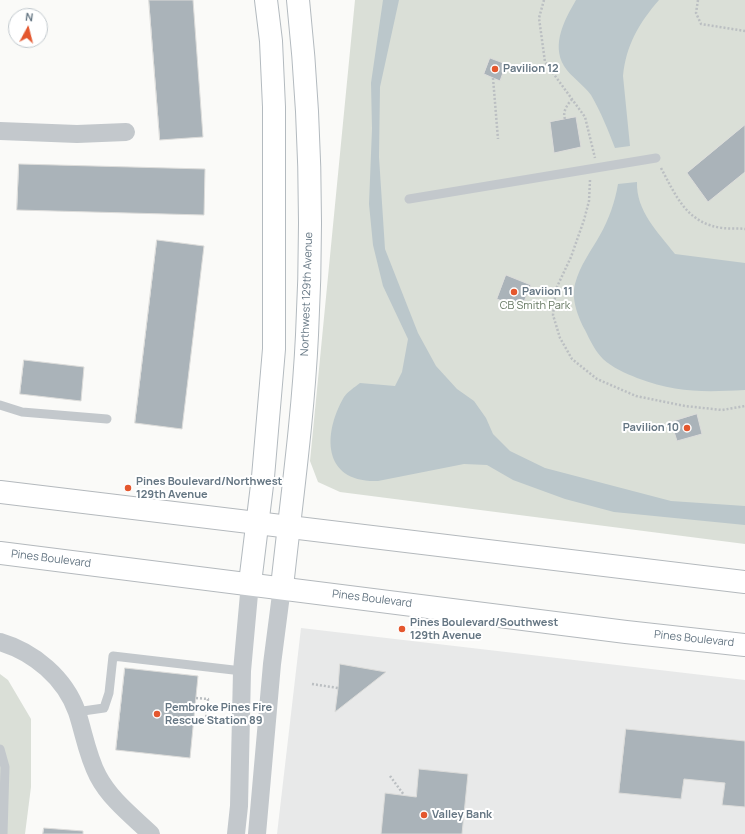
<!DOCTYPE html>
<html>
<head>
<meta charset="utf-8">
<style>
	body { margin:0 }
	#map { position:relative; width:745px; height:834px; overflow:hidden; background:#fafaf8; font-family:Manrope,sans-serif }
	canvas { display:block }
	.north { position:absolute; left:8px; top:8px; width:40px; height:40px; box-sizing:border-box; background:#fff; border:1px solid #c1c8cd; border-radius:50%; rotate:7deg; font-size:11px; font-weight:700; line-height:16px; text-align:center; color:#657683 }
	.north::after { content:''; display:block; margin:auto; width:14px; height:18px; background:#e4572e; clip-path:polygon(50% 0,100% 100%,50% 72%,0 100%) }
</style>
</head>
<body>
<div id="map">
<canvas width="745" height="834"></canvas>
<div class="north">N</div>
</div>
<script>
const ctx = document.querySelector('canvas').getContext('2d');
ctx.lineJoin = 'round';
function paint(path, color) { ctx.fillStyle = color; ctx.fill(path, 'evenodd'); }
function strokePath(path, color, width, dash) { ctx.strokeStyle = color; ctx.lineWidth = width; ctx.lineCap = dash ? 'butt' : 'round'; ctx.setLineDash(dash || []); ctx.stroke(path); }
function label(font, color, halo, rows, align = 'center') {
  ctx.font = font + ' Manrope,sans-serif'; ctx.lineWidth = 4; ctx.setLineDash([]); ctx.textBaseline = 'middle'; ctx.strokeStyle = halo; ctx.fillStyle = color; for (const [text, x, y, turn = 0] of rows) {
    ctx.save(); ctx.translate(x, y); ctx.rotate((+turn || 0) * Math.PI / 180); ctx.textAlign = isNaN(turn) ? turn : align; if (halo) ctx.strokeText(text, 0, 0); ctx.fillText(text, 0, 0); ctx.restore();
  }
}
paint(new Path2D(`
	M301,628l444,52v154h-468z`), '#e8e9e9');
paint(new Path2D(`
	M355,0h390v544l-405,-52 -22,-10 -8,-21z
	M0,674l8,6 23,39v68l-6,47h-25z`), '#dadfd7');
paint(new Path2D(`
	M383,0h16l-19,87 -1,70 6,92 33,84 18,33 21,23 17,12 12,17 7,16 17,17 35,17 126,33 74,5v19l-131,-13 -49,-13 -52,-19 -26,-15 -23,-1 -86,17c-55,2 -56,-46 -34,-84 3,-5 11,-10 16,-14l35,3 7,-14 6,-33 -25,-53 -10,-41 -4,-41 3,-75 -1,-46z
	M576,0h83c-20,23 -33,45 -36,76l7,70 -15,2c-7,-18 -14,-36 -24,-53 -8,-11 -20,-18 -27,-29 -13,-22 1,-47 12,-66z
	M637,182c-1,29 21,50 38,72l70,9v127c-41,2 -68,3 -108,-12 -12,-5 -24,-10 -34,-19 -8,-8 -13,-19 -18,-29 -7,-13 -14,-31 -10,-46 5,-19 16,-33 25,-49 9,-16 15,-33 18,-51z`), '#bbc7cb');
const building = new Path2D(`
	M149,0h44l10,137 -43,3z
	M490,58l16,6 -6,17 -16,-7z
	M576,117l5,30 -27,6 -4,-31z
	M745,125v47l-37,30 -21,-29z
	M19,164l186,5 -1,46 -187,-5z
	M157,240l47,6 -22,183 -47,-6z
	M506,275l25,10 -10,24 -24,-10z
	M24,360l60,7 -3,34 -61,-7z
	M697,414l5,20 -25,7 -6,-19z
	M340,664l46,8 -51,40 3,-24z
	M125,668l73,8 -8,82 -74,-8z
	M626,729l119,12v66l-23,-2 3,-22 -41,-4 -3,20 -62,-6z
	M419,769l49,5 -6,60h-81l4,-41 31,4z
	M44,828l39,3v3h-40z`);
paint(building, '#aab3b9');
strokePath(building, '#dcdcda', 1);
const secondary = new Path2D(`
	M250,583l13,-106 11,-128v-242l-3,-66 -5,-41
	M282,587c9,-83 21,-168 25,-252 6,-112 3,-224 -9,-335`);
const highway = new Path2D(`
	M0,492l745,90
	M0,553l626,79 119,13`);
strokePath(secondary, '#b3babf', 24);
strokePath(highway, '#b4b9bd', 24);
strokePath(new Path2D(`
	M544,0l-5,18 6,44 40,55 10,41
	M698,0l-2,13 5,11 44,7
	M493,78l5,61
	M565,119c-3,-8 3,-15 8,-21
	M661,168c15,28 26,56 62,60 7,1 15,0 22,1
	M590,180l-1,21 -5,19 -13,37 -15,32 -3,26 7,23 12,21 25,20 39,17 49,10 37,4 23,-4
	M312,684l26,4
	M196,698l12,1 -2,20
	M390,776l14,19`), '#bbbfc2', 2.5, [2, 2]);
strokePath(new Path2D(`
	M409,199l247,-41
	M0,405l22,7 85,7
	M76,712l28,-4 5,-15 4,-37 129,15
	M0,749l5,18 -2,67`), '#c3c8cc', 9);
strokePath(new Path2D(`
	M0,131l77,3 49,-2
	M0,642c34,10 65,36 77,70 7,21 10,43 21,64 12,23 34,40 53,58
	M236,834l3,-28 3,-135 8,-88
	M257,834l15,-170 10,-77`), '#c3c8cc', 18);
strokePath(secondary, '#fff', 22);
strokePath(highway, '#fff', 22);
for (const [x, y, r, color] of [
	[495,69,4,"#e4572e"],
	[514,292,4,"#e4572e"],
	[687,428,4,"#e4572e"],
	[128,488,4,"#e4572e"],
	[402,629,4,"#e4572e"],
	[157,714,4,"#e4572e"],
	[424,815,4,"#e4572e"]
]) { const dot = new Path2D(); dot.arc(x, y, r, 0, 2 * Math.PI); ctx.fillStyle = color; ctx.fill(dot); strokePath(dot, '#fff', 1.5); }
label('bold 11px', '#657683', '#fff', [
	["Pavilion 12",503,69],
	["Paviion 11",522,292],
	["Pavilion 10",679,428,"right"],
	["Pines Boulevard/Northwest",136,482],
	["129th Avenue",136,495],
	["Pines Boulevard/Southwest",410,623],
	["129th Avenue",410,636],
	["Pembroke Pines Fire",165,708],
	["Rescue Station 89",165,721],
	["Valley Bank",432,815]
], 'left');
label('11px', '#657683', '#fff', [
	["Northwest 129th Avenue",307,294,-88],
	["Pines Boulevard",51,559,7],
	["Pines Boulevard",372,599,7],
	["Pines Boulevard",694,639,6]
]);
label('11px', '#687a64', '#fff', [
	["CB Smith Park",535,306]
]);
</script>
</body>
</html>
